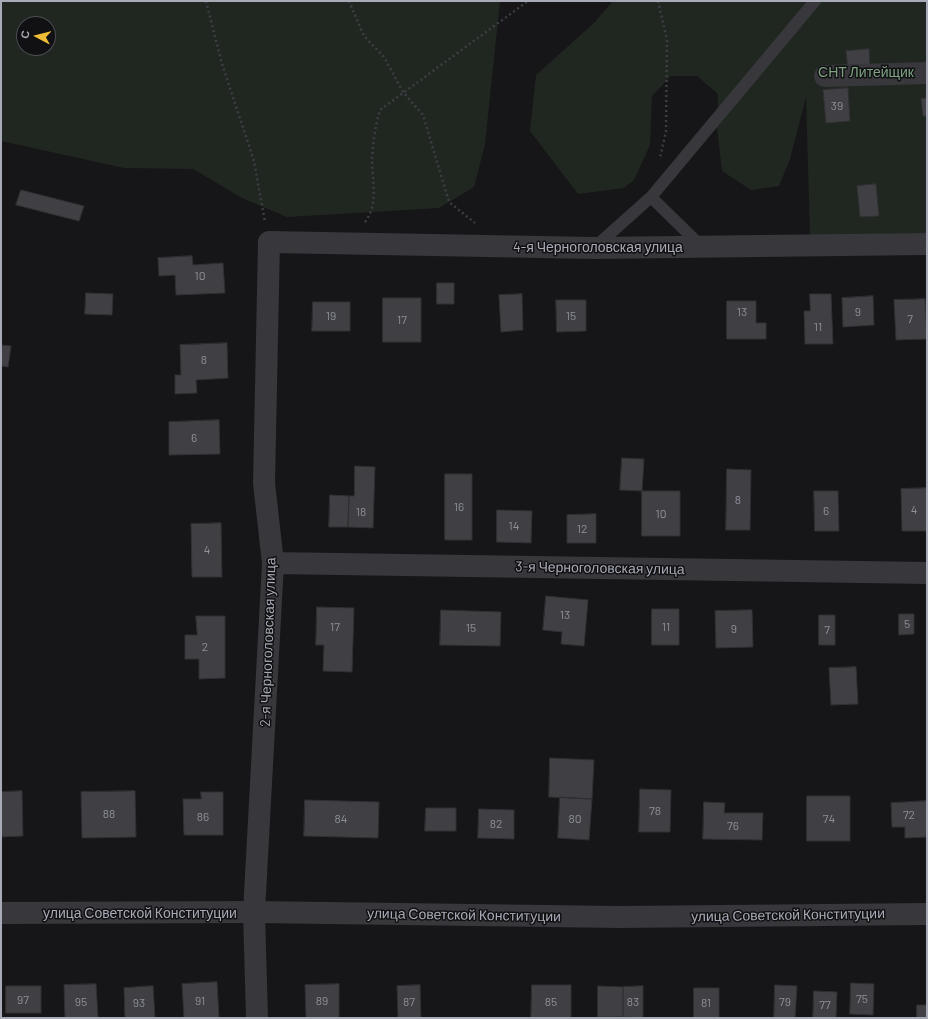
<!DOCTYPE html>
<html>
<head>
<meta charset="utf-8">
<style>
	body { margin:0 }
	#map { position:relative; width:928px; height:1019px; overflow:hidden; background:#161517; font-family:Barlow,sans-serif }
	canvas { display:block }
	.frame { position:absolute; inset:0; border:2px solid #a8abb7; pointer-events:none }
	.north { position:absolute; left:16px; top:16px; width:40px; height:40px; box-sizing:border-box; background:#111012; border:1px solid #4d4e54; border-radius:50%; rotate:277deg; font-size:11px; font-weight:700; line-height:16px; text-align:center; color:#a8abb7 }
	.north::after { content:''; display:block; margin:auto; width:14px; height:18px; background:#efbc36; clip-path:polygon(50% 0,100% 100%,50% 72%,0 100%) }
</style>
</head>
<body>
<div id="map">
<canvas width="928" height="1019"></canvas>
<div class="frame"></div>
<div class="north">С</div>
</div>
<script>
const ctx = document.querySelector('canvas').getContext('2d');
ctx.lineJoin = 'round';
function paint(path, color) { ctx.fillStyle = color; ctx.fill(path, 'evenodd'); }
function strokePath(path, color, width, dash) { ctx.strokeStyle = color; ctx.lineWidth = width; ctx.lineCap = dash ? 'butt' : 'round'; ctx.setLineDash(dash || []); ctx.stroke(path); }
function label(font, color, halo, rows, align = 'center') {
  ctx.font = font + ' Barlow,sans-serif'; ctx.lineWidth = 3; ctx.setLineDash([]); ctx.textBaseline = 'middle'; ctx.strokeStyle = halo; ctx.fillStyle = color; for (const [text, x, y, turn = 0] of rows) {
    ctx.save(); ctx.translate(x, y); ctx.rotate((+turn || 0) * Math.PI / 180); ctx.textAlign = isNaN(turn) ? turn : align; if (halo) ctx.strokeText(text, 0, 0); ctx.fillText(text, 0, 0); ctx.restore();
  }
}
paint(new Path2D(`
	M1,1h499l-15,143 -11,43 -35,21 -152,9 -45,-19 -49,-29 -69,-1 -123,-27zM24,24h24v24h-24z
	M613,1h314v232l-117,3 -4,-139 -16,62 -11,27 -28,4 -29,-19 -5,-44 1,-33 -21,-18h-26l-19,20 -2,49 -16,35 -10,8 -46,6 -48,-63 6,-56 59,-53z`), '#202721');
const building = new Path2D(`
	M869,49l1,18 -22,2 -2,-18z
	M848,88l2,33 -24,2 -3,-33z
	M927,98v18h-4l-2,-17z
	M876,184l3,32 -19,1 -3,-31z
	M21,190l63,16 -5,15 -63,-16z
	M192,256l1,9 30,-2 2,30 -49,2 -1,-20 -16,1 -1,-18z
	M437,283h17v21h-17z
	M86,293l27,1 -1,21 -27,-1z
	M522,294l1,36 -22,2 -2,-37z
	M810,294h21l2,50h-28l-1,-33h6z
	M873,296l1,29 -31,2 -1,-29z
	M383,298h38v44h-38z
	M925,299l2,40 -31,1 -2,-40z
	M556,300h30v31l-29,1z
	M727,301h29v22h10v16h-39z
	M313,302h37v29h-38z
	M227,343l1,35 -32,2 1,13 -22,1v-19h6l-1,-30z
	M1,345l10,1 -3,21 -7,-1z
	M219,420l1,34 -51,1v-33z
	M622,458l22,1 -2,32 -22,-1z
	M355,466l20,1 -2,61 -25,-1 1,-31h5z
	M727,469l24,1 -1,60h-24z
	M445,474h27v66h-27z
	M927,488v43h-25l-1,-42z
	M642,491h38v45h-38z
	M814,491h24l1,40h-24z
	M330,495l19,1 -1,31h-19z
	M497,510l35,1 -1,32 -34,-1z
	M596,514v29h-29v-28z
	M221,523l1,54h-30l-1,-53z
	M546,596l42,4 -4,46 -23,-2 1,-12 -19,-2z
	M317,607l37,1 -2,64 -29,-1 1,-26h-8z
	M652,609h27v36h-27z
	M441,610l60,2 -1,34 -60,-1z
	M752,610l1,37 -37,1 -1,-37z
	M899,614h15v20l-15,1z
	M819,615h16v30h-16z
	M196,616h29v62l-26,1v-20h-14v-24h12z
	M856,667l2,37 -27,1 -2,-37z
	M550,758l44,2 -2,39 -43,-2z
	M640,789l31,1 -1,42h-31z
	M22,791l1,45 -22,1v-45z
	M135,791l1,46 -54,1 -1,-46z
	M201,792h22v43h-39l-1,-36h18z
	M807,796h43v45h-43z
	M560,797l32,2 -3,41 -31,-2z
	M305,800l74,2 -1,36 -74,-2z
	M927,801v36l-22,1v-11h-13l-1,-24z
	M704,802l21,1 -1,10h39l-1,27 -59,-1z
	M426,808h30v23h-31z
	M479,809l35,1v29l-36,-1z
	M217,982l2,36h-35l-2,-34z
	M851,983l23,1 -1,31 -23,-1z
	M96,984l2,34h-33l-1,-33z
	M339,984v34h-33l-1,-33z
	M420,985l1,33h-23l-1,-32z
	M532,985h39v33h-40z
	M775,985l22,1 -2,32h-21z
	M6,986h35v27h-35z
	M153,986l2,32h-30l-1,-30z
	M598,986l25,1v30h-25z
	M643,986v32l-20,-1v-30z
	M694,988h25v30h-25z
	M814,991l23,1 -1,26h-23z
	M917,1005h10v13h-10z`);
paint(building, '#404044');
strokePath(building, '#303033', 1);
strokePath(new Path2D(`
	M206,1l16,63 32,97 11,61
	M349,1l15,35 20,21 19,35 20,23 26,87 26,21
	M658,1l9,39 -1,91 -6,27
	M365,222c14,-18 7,-42 7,-63 1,-16 3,-33 8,-49l148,-109`), '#3d3e43', 2.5, [2, 3]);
strokePath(new Path2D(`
	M701,246l-50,-49 164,-196
	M595,247l56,-50`), '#37373c', 12);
strokePath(new Path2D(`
	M825,76l102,-3
	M273,563l654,10
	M257,1018l-3,-106 19,-349 -9,-80 5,-241 325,6 333,-4`), '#37373c', 22);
strokePath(new Path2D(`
	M1,913l253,-1 365,5 308,-3`), '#37373c', 22);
label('12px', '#8e909a', null, [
	["39",837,106],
	["10",200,276],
	["13",742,312],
	["9",858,312],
	["19",331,316],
	["15",571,316],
	["7",910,319],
	["17",402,320],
	["11",818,327],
	["8",204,360],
	["6",194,438],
	["8",738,500],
	["16",459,507],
	["4",914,510],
	["6",826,511],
	["18",361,512],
	["10",661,514],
	["14",514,526],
	["12",582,529],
	["4",207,550],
	["13",565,615],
	["5",907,624],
	["17",335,627],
	["11",666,627],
	["15",471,628],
	["9",734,629],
	["7",827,630],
	["2",205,647],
	["78",655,811],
	["88",109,814],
	["72",909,815],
	["86",203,817],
	["84",341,819],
	["80",575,819],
	["74",829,819],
	["82",496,824],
	["76",733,826],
	["75",862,999],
	["97",23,1000],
	["91",200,1001],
	["89",322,1001],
	["95",81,1002],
	["87",409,1002],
	["85",551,1002],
	["83",633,1002],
	["79",785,1002],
	["93",139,1003],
	["81",706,1003],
	["77",825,1005]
]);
label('14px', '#7fa283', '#111012', [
	["СНТ Литейщик",866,72]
]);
label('14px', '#a8abb7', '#111012', [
	["4-я Черноголовская улица",598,247],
	["3-я Черноголовская улица",600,568,1],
	["2-я Черноголовская улица",268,642,-88],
	["улица Советской Конституции",140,913],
	["улица Советской Конституции",464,915,1],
	["улица Советской Конституции",788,915,-1]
]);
</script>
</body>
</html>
